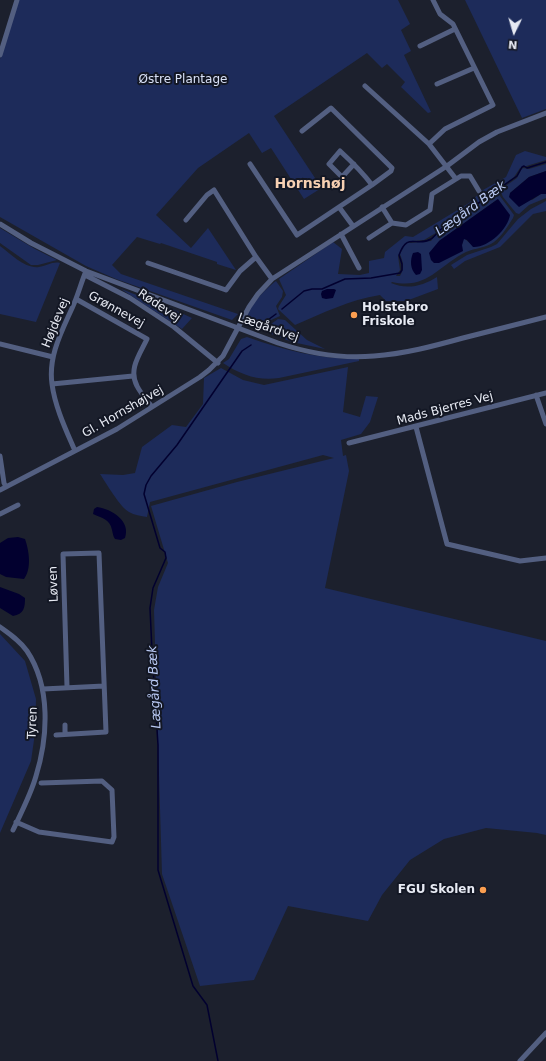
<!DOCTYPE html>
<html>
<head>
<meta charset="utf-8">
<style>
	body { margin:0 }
	#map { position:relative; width:546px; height:1061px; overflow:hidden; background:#1c202d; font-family:"DejaVu Sans",sans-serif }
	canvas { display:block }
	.north { position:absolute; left:494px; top:12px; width:40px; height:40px; -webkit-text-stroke:3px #131724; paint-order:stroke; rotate:185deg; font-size:11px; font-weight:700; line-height:16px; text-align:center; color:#e7eaf3 }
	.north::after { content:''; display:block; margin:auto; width:14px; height:18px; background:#e7eaf3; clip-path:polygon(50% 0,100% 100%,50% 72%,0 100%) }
</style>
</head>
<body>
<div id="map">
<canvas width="546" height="1061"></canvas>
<div class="north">N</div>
</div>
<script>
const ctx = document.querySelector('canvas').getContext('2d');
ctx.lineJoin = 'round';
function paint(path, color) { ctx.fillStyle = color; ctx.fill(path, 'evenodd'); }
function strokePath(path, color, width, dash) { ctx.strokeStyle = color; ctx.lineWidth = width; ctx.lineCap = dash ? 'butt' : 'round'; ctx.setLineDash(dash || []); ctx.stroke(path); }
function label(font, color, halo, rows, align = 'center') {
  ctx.font = font + ' "DejaVu Sans",sans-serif'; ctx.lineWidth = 4; ctx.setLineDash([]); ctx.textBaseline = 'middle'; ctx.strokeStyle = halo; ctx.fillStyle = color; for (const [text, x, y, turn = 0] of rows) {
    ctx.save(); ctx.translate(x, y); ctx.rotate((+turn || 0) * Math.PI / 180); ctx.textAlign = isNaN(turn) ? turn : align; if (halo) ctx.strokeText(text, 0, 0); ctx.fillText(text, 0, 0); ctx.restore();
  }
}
paint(new Path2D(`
	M19,0h379l12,24 -9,6 10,21 -7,4 27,57 -3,1 -27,-26 4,-5 -18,-18 -5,4 -15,-15 -93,63 43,65 6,6 -19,12 -33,-51 -9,5 -13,-20 -51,35 -42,47 35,33 17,-20 28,42 -19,-6v-2l-56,-19 -1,1 -23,-7 -25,28 9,9 117,40 -6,6 -116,-41 -30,-13 -86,-49v-158z
	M465,0h81v109l-24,9z
	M525,151l21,6v3l-26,8 -6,9 -74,53 11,-4 6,-7 40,-27 17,23 -1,3c-5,8 -11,18 -19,24 -8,6 -19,6 -28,10 -28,14 -39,38 -74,30l-1,1c16,7 32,3 46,-6l1,12 -32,12h-20l-6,-6c-31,5 -57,18 -85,30l-17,-16 1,-3 7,-11 -7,-16 54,-37 9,7 -4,25 22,1 9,-2v-12l15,-3 1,-6 20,-16 8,1 56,-34 14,-13 23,-13 10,-22zM498,199l-25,47 -8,-7h-2l-1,6 -23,-4zM439,231l-8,10 -22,2 3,-2 12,-1zM404,247l-4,7c3,8 5,14 0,22h-4l4,-6 -2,-14z
	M546,164v7l-17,6 -19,16 22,7 9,-6h5v4l-17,7 -10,9 -3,-1 -13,-16 -3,-7 17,-12 4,-8 2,-2 6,1z
	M546,201v10l-13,3 -33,33 -35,14 -11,8 -3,-4 16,-10 24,-8 6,-3 21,-25 13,-10z
	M0,228l35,21 22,11 -19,5h-7l-31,-22z
	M0,246c11,8 25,23 39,21 7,-1 14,-6 21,-4l-24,59 -36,-8z
	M276,281l7,10 -1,6 -6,9 4,10 -9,4 -7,7v2l2,1 5,-6 7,-5 7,1 22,20 18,9 -33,-7 -23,-9 -24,-12c3,-14 20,-32 31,-40z
	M121,289l47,18 24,11 -10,11z
	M247,337c37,13 72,22 112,22v2l-80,17c-21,3 -38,-3 -56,-15l6,-4 12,-20z
	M348,367l-5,45 17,5 6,-21 12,1 -8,25 -9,12 -20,6 2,16 3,-1 3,16 -24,117 221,53v194l-9,-2 -51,-5 -42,11 -34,21 -28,35 -14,26 -80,-15 -34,74 -54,6 -38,-112 -8,-264 4,-23 10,-24 -17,-57 86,-24 97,-24 -11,-3 -173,47 -3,15c-6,-1 -13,-2 -18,-5 -9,-5 -23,-29 -29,-38l23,1 12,-2 7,-26 30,-22 14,2 17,-23 1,-26 17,-10 22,12 21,5z
	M0,634l25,27 11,38 -1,34 -4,28 -31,72z`), '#1d2b5a');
paint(new Path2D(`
	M546,171v23h-5l-22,13 -10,-10 1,-4 19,-16z
	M498,199l12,16c-2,14 -22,33 -37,32l-6,-7 -3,-1 -2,6 1,6 -24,12h-5l-3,-3 -2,-7 10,-12z
	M418,252l3,2 1,16 -2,4 -4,1c-6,-6 -6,-15 -3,-22z
	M327,289h7l2,1 -3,8 -7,1 -4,-1 -1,-4 1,-3z
	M97,507c15,2 34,14 28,31l-4,2 -6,-1c-2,-3 -2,-5 -3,-9 -2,-11 -10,-12 -19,-16l1,-5z
	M18,537l7,2c4,11 7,30 -1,40l-18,-2 -6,-3v-31l8,-5z
	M0,587l19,7 6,4c0,10 -1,16 -12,18l-13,-8z`), '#02002f');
strokePath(new Path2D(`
	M282,309l22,-18 8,-2h10l23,-10 26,-1 29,-5 2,-3v-6l-3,-9c9,-24 17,-7 32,-16 3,-2 6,-6 9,-9l77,-54 5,-9 2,-1 3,2 19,-6
	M261,325l15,-11
	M218,1061l-11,-56 -14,-19 -35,-116v-125l-6,-94 -2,-43 3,-20 13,-30 -1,-6 -5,-4 -16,-54 2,-9 5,-9 26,-31 65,-94 9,-6`), '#02002f', 1.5);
strokePath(new Path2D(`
	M420,46l35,-17
	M0,55l17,-55
	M437,84l37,-16
	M365,86l64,58 27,35
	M429,144l16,-15 48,-24 -40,-81 -13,-10 -7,-14
	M250,164l47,71 75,-50 19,-14 1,-3 -61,-60 -29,23
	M354,164l-12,13 -13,-13 11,-13c12,11 23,22 32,34
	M339,207l14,19
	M382,207l10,16
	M186,220l21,-25 7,-5 42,67 16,22
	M0,224l31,19 55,28 192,72c30,10 63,16 96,13 30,-2 60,-10 89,-18 28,-7 55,-14 83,-21
	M341,234l18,34
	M369,238l23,-15 14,2 24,-15 2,-16 29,-18h9l9,15
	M148,263l78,27 14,-19 16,-14
	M85,275l45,23 44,29 44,36
	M76,299l71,40c-7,15 -19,30 -10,47 4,8 10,14 15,21
	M0,344l53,13
	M52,384l81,-8
	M536,395l10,29
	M416,427l31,117 73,17 26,-3
	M349,443l197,-50
	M75,451c-9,-21 -20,-44 -23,-67 -4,-28 10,-53 21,-78 5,-11 8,-23 13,-35
	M0,456l4,27 2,4
	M0,490l117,-61 83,-52 9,-7 14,-14 26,-49 9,-13 14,-15 175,-113 32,-24 18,-10 49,-19
	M0,514l18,-9
	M0,627c10,7 20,14 27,24 24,36 21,86 9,125 -5,18 -15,37 -23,54
	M43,689l61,-3
	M65,725v9
	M56,735l50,-3 -7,-179 -36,1 4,133
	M16,822l23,10 73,10 2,-5 -2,-47 -10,-9 -61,2
	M520,1061l26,-28`), '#535f81', 5);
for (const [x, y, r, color] of [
	[354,315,4,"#fb9e50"],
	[483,890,4,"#fb9e50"]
]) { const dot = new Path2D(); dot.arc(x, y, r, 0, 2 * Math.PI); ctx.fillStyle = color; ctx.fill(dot); strokePath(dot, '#131724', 1.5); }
label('12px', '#d8e0f6', '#131724', [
	["Østre Plantage",183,80]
]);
label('12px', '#e7eaf3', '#131724', [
	["Rødevej",159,306,34],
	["Grønnevej",116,310,29],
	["Højdevej",56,323,-68],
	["Lægårdvej",268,328,19],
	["Mads Bjerres Vej",445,409,-15],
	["Gl. Hornshøjvej",123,412,-30],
	["Løven",54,584,-92],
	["Tyren",33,723,-88]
]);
label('bold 12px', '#e7eaf3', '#131724', [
	["Holstebro",362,308],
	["Friskole",362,322],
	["FGU Skolen",475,890,"right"]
], 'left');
label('italic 13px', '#b8c8f2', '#131724', [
	["Lægård Bæk",471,209,-36],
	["Lægård Bæk",155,687,-93]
]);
label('bold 14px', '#f7d0b2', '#131724', [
	["Hornshøj",310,184]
]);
</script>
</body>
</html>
